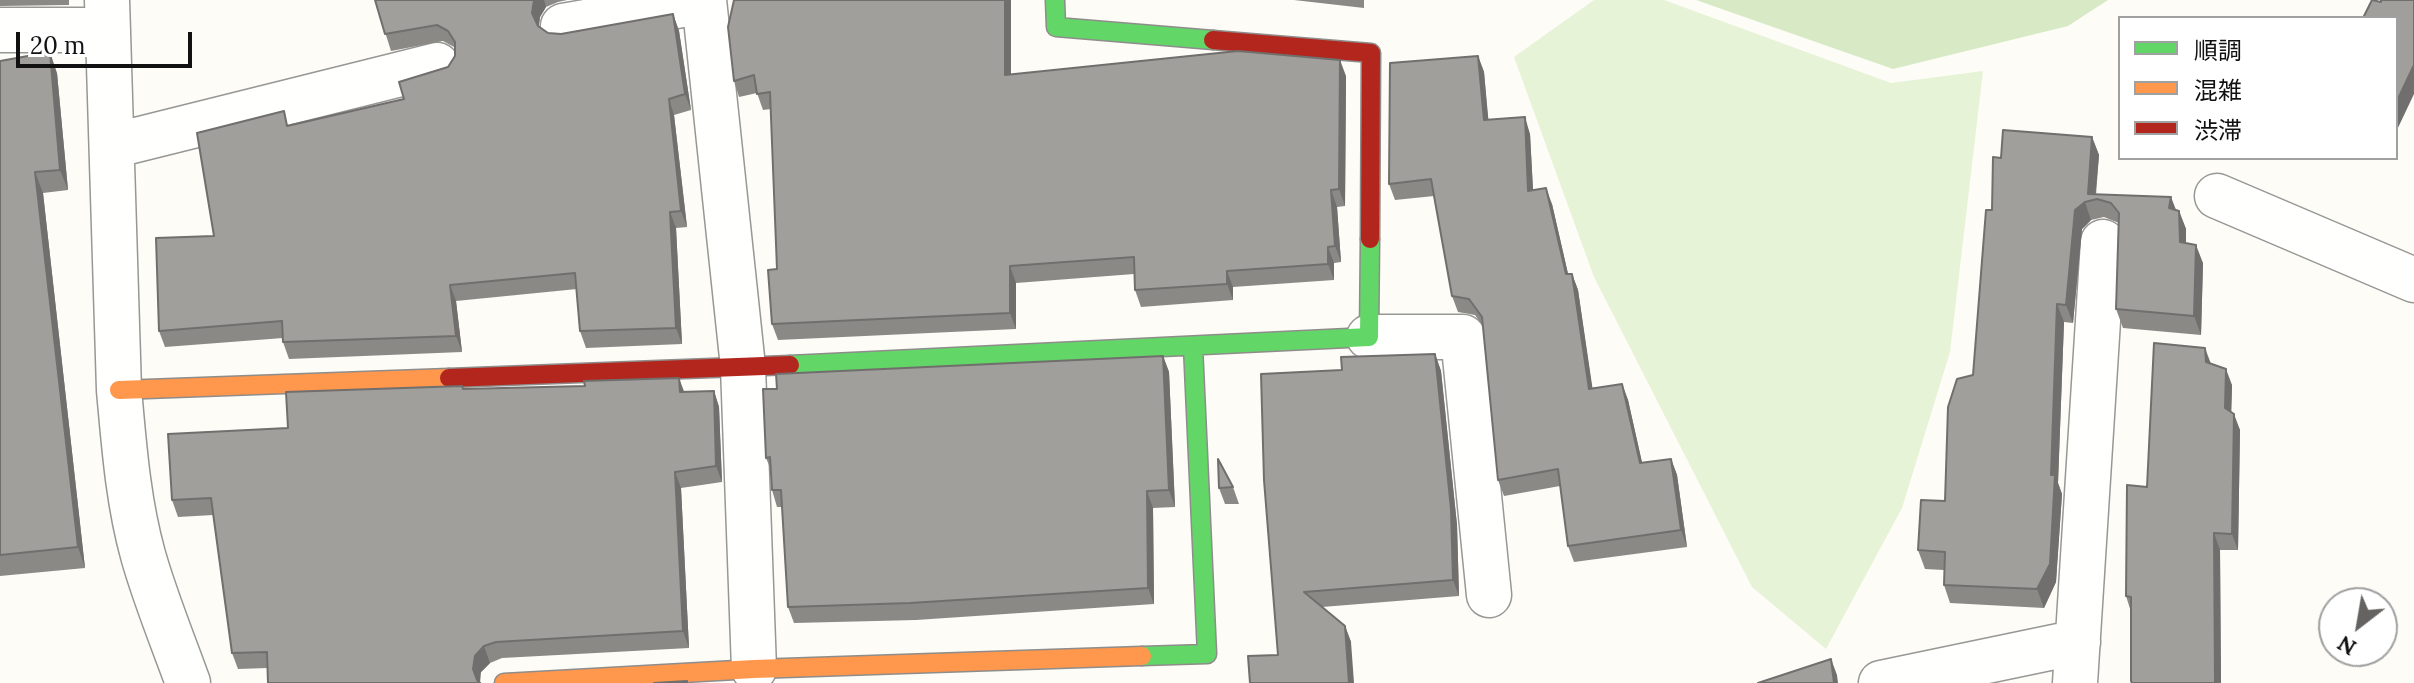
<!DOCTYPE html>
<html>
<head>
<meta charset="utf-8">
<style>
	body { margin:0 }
	#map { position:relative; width:2414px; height:683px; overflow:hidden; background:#fdfcf7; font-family:Lora,"Noto Sans JP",serif }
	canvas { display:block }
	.legend { position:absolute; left:2118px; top:16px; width:280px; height:144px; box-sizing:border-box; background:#fff; border:2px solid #a0a0a0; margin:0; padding:10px 14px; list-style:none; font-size:24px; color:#111 }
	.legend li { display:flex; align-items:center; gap:16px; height:40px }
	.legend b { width:40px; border:2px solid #a0a0a0 }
	.north { position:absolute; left:2318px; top:587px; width:80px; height:80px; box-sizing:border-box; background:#fff; border:2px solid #a0a0a0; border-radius:50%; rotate:211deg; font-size:22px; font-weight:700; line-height:32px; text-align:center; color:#111 }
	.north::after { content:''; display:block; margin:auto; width:28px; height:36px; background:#646362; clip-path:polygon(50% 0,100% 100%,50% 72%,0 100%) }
	.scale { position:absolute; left:16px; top:32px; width:176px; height:36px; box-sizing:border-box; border:4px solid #111; border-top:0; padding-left:10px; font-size:24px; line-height:28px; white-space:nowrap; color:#111; -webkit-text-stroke:6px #fff; paint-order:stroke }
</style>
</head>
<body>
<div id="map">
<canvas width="2414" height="683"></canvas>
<ul class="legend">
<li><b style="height:10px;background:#63d668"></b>順調</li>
<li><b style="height:10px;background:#ff974d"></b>混雑</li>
<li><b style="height:10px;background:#b3261e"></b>渋滞</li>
</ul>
<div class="north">N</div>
<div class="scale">20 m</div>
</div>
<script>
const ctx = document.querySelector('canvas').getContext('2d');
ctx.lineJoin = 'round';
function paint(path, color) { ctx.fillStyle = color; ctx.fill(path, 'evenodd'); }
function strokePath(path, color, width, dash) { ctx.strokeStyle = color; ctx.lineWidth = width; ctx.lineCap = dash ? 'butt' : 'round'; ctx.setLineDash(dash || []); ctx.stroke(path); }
paint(new Path2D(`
	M1594,0h70l227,83 92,-12 -33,281 -48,156 -76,141 -74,-62 -158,-310 -80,-220z`), '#e7f3d7');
paint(new Path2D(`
	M1696,0h412l-40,26 -175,43z`), '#d8eac5');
const street = new Path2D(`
	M107,0l12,390c5,55 9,111 24,165 12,43 30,86 45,128
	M704,0l39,367 11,302
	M563,26l141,-25
	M0,30h108
	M112,146l325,-81
	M2217,196l197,84
	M1369,337h94l26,258
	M1881,683l197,-41
	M2075,683l28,-441`);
const fast = new Path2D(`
	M1055,0l1,27 157,13
	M790,365l579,-28 1,-98
	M1142,656l65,-2 -14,-308`);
const slow = new Path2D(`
	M119,390l330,-12
	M504,683l250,-14 388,-13`);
const jam = new Path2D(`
	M1213,40l158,13 -1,186
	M449,378l341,-13`);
strokePath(street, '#979795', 47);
strokePath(fast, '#8e8d8b', 21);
strokePath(slow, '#8e8d8b', 21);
strokePath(jam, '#8e8d8b', 21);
strokePath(street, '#fffffe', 44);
strokePath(fast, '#63d668', 18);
strokePath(slow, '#ff974d', 18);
strokePath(jam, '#b3261e', 18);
paint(new Path2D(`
	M0,0h69v5l-69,1z
	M375,0h192l-9,2 -12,5 -6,10 -1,9 9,7 13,1 112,-20 6,17 12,79 -17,5 13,112 -11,1 6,116 -96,4 -6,-17 -3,-42 -121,12 6,51 -173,7 -6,-17v-4l-118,9 -6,-16 55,-95 75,-111 115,-26 44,-32 7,-11 -1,-9 -11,-6 -52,10z
	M734,0l277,75 335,1 -1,130 -8,1 4,55 -7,1v17l-101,7v13l-92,7 -6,-17 -1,-16 -118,9v46l-238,11 -6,-16 5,-55 -6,-160 -8,1 -6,-17 -18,4 -5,-16z
	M1294,0h70v8z
	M1478,56l6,16 4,48 42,14 3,56 19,14 16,70h4l6,16 14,98 30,-4 6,16 14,63 29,-4 6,16 10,72 -113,15 -6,-16 -8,-60 -56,10 -6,-16 -15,-154 -8,-11 -17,-3 -6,-16 -18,-100 -39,4 -6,-16z
	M0,61l57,12 11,117 -25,3 42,375 -85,8z
	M2092,137l7,18 -3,40 83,16 7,18v14l17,20 -2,72 -78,-7 -7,-19 3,-86 -15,-6 -13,3 -9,9 -9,94 -9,-1 -6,161 4,11 -6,88 -12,26 -94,-5 -6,-18v-15l-19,-1 -7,-19 27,-49 28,-126 19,-165 9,-52z
	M1435,354l6,17 16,154 2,71 -137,11 23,19 6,16 -73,13 64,-285z
	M1163,356l6,16 6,135 -22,1 1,96 -238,16 -122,3 -6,-16 -6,-100h-5l-5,-17 -1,-20 -5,-12 11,-69z
	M2211,364l21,21 -1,27 9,18 -2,120h-18l1,133h-89l-1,-71 -5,-16 21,-109z
	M463,389l221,3 30,-1 5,16 3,75 -41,6 8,160 -187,10 -12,5 -9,9 -213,-4 -30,1 -6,-16 -19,-138 -35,2 -6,-17 116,-72z
	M1233,487l6,17h-14l-6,-16z`), '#8a8986');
paint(new Path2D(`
	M534,0h10l2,7 -6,10 -2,13 -6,-17z
	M1005,0h6v92l-6,-17z
	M673,14l6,17 12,79 -6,-16z
	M50,52l7,21 11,117 -8,-20z
	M1478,56l6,16 6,65 -6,-17z
	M1340,60l6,16 -1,130 -6,-17z
	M2414,65v29l-18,38v-29z
	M669,99l5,16 13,112 -6,-16z
	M1525,117l5,17 4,74 -6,-17z
	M2092,137l7,18 -4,44 -7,-5z
	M35,172l8,21 42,375 -7,-21z
	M1546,188l6,16 20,87 -6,-17z
	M1331,190l6,17 4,55 -6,-16z
	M2171,197l7,18 -9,-7z
	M2085,202l6,18 -9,9 -9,94 -7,-18 9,-95z
	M2179,211l7,18v31l-6,-18z
	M670,212l6,16 6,116 -6,-16z
	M2196,245l7,18 -2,72 -7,-19z
	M1328,247l6,16v17l-6,-16z
	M1010,266l6,17v46l-6,-16z
	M1227,271l6,16v13l-6,-16z
	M1572,274l6,16 17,115 -6,-16z
	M450,285l6,16 6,51 -6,-16z
	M2057,304l7,18 -6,161 4,11 -6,88 -12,26 -7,-19 14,-114z
	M2205,348l6,16 -5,-2z
	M1435,354l6,17 16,154 2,71 -6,-16z
	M1163,356l6,16 6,135 -6,-17z
	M2226,369l6,16 -1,39 -6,-16z
	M679,378l6,16 -5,-2z
	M1622,384l6,16 18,80 -6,-17z
	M714,391l5,16 3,75 -6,-16z
	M2234,414l6,16 -2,120 -6,-16z
	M1671,459l6,16 10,72 -6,-17z
	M675,472l6,16 8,160 -6,-17z
	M1147,491l6,17 1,96 -6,-16z
	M2214,533l6,17 1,133h-6z
	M1345,626l6,16 3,41h-5z
	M484,646l6,17 -9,9 -1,11h-2l-5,-14 2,-13z
	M1831,659l6,16 1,8h-4z`), '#716f6d');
const building = new Path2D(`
	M375,0h159l-2,13 6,13 10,7 13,1 112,-20 12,80 -16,5 12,112 -11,1 6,116 -96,3 -5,-58 -125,12 6,51 -173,6 -1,-21 -123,10 -3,-93 58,-2 -17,-103 87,-22 3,15 117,-27 -5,-17 49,-15 7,-11v-14l-7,-11 -11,-6 -52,9z
	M734,0h271v75l233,-24 102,9 -1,129 -8,1 4,56 -7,1v17l-101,7v13l-92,6 -1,-33 -124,9v47l-238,11 -4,-54 9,-1 -7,-177 -13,2 -3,-19 -20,6 -6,-54z
	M2372,0l9,2v-2h33v65l-18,38v-85h-33z
	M50,52l10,118 -25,2 43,375 -78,8v-494z
	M1478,56l6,64 41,-3 3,74 18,-3 20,86h6l17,115 33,-5 18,79 31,-4 10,71 -113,16 -10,-77 -60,11 -16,-163 -13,-18 -17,-3 -21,-117 -42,5 1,-121z
	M2003,130l89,7 -4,57 83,3 -2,11 10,3 1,31 16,3 -2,71 -78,-7 3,-96 -8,-10 -14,-4 -12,3 -10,8 -9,95 -9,-1 -6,171h4l-5,89 -13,25 -93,-4 1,-33 -27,-2 3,-50 24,1 3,-94 9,-28 16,-4 13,-165h6l1,-53 8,1z
	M2154,343l51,5 1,14 20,7 -1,39 9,6 -2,120 -18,-1 1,150h-83l-1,-2v-84l-5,-1 1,-111 20,2z
	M1435,354l16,155 2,71 -149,12 41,34 4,57h-99l-2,-27 30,-1 -14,-175 -3,-106 81,-4 -1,-13z
	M1163,356l6,134 -22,1 1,97 -238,15 -122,4 -7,-117h-9l-2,-33 -4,1 -3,-69h14l-1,-15z
	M679,378l1,14 34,-1 2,75 -41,6 8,159 -187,11 -12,4 -9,10 -2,13 4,11 3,3h-212l-1,-31 -35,1 -21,-155 -39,2 -4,-66 120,-6 -2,-36 176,-6 1,3 122,-3 -1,-5z
	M1218,459l15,28 -14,1z
	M1831,659l3,24h-76z
	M687,681v2h-33z`);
paint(building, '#a19f9c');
strokePath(building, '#716f6d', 2);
</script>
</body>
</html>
